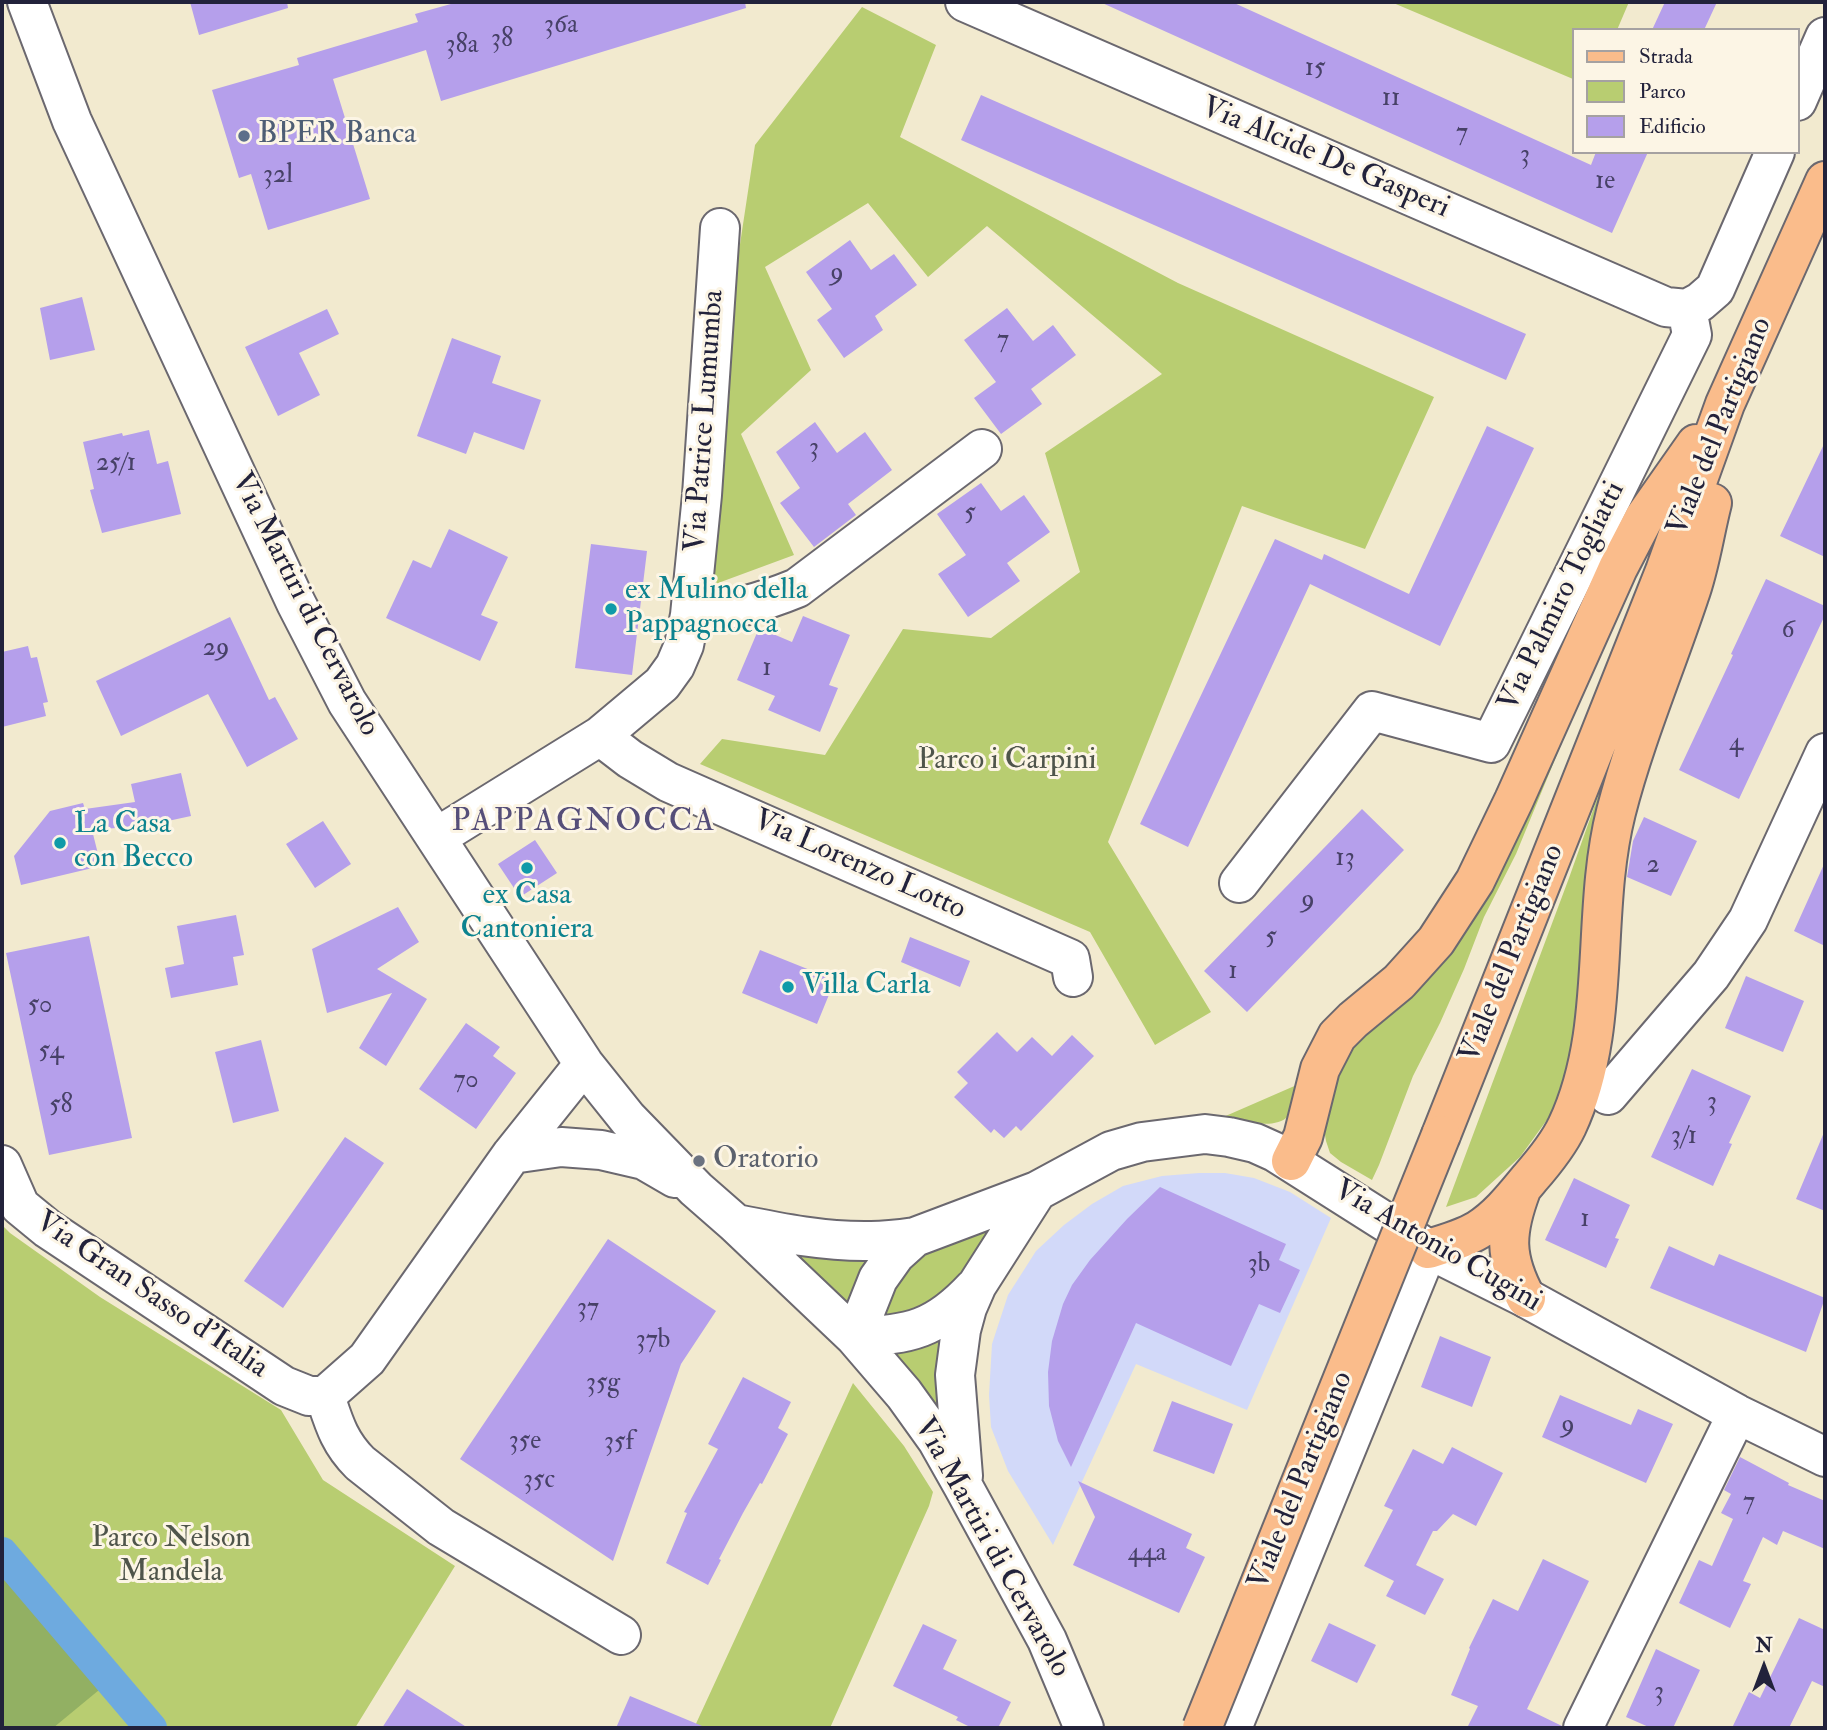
<!DOCTYPE html>
<html>
<head>
<meta charset="utf-8">
<style>
	body { margin:0 }
	#map { position:relative; width:1827px; height:1730px; overflow:hidden; background:#f2eacf; font-family:"IM FELL Double Pica",serif }
	canvas { display:block }
	.frame { position:absolute; inset:0; border:4px solid #22223b; pointer-events:none }
	.legend { position:absolute; left:1572px; top:28px; width:228px; height:126px; box-sizing:border-box; background:#fcf5e5; border:2px solid #a5a1a1; margin:0; padding:9px 12px; list-style:none; font-size:21px; color:#22223b }
	.legend li { display:flex; align-items:center; gap:14px; height:35px }
	.legend b { width:35px; border:2px solid #a5a1a1 }
	.north { position:absolute; left:1729px; top:1632px; width:70px; height:70px; -webkit-text-stroke:5px #fcf5e5; paint-order:stroke; rotate:0deg; font-size:19px; font-weight:700; line-height:28px; text-align:center; color:#22223b }
	.north::after { content:''; display:block; margin:auto; width:24px; height:32px; background:#22223b; clip-path:polygon(50% 0,100% 100%,50% 72%,0 100%) }
</style>
</head>
<body>
<div id="map">
<canvas width="1827" height="1730"></canvas>
<div class="frame"></div>
<ul class="legend">
<li><b style="height:9px;background:#fabc8b"></b>Strada</li>
<li><b style="height:19px;background:#b8cd71"></b>Parco</li>
<li><b style="height:19px;background:#b59feb"></b>Edificio</li>
</ul>
<div class="north">N</div>
</div>
<script>
const ctx = document.querySelector('canvas').getContext('2d');
ctx.lineJoin = 'round';
function paint(path, color) { ctx.fillStyle = color; ctx.fill(path, 'evenodd'); }
function strokePath(path, color, width, dash) { ctx.strokeStyle = color; ctx.lineWidth = width; ctx.lineCap = dash ? 'butt' : 'round'; ctx.setLineDash(dash || []); ctx.stroke(path); }
function label(font, color, halo, rows, align = 'center') {
  ctx.font = font + ' "IM FELL Double Pica",serif'; ctx.lineWidth = 6; ctx.setLineDash([]); ctx.textBaseline = 'middle'; ctx.strokeStyle = halo; ctx.fillStyle = color; for (const [text, x, y, turn = 0] of rows) {
    ctx.save(); ctx.translate(x, y); ctx.rotate((+turn || 0) * Math.PI / 180); ctx.textAlign = isNaN(turn) ? turn : align; if (halo) ctx.strokeText(text, 0, 0); ctx.fillText(text, 0, 0); ctx.restore();
  }
}
paint(new Path2D(`
	M1199,1173h26l29,5 36,14 41,26 -84,192 -111,-46 -83,181 -45,-74 -17,-44 -2,-32 3,-51 16,-49 28,-44 28,-26 28,-21 31,-18 39,-10z`), '#d2d9f9');
paint(new Path2D(`
	M1391,2h238l-12,28h-44v49z
	M862,7l74,38 -36,92 278,146 256,114 -69,152 -123,-43 -134,336 103,170 -56,33 -65,-113 -390,-168 22,-25 103,16 78,-126 88,9 89,-66 -35,-119 117,-79 -175,-148 -59,51 -60,-74 -103,64 46,103 -70,64 53,121 -84,31 19,-269 26,-172z
	M1633,570l-117,284 -32,63 -20,52 -24,54 -27,53 -34,89 -7,15 -31,-18 -11,-9 -4,-12 -2,-12 10,-63 41,-50z
	M1676,576l-89,362 -22,151 -16,28 -29,40 -44,40 -30,10 123,-329z
	M1299,1084c-3,10 -5,24 -11,32 -12,15 -50,4 -67,2z
	M2,1225l8,8 90,64 181,113 42,70 132,86 -100,162h-353z
	M1000,1227l-58,77 -63,18 28,-64 52,-22z
	M780,1245l103,7 -30,61z
	M949,1330l-8,86 -56,-70z
	M853,1383l51,63 29,46 -4,14 -99,222h-136z`), '#b8cd71');
paint(new Path2D(`
	M2,1568l90,104 7,18 -46,38h-51z`), '#92b063');
strokePath(new Path2D(`
	M2,1553l149,175`), '#6eaadf', 32);
paint(new Path2D(`
	M190,2h97l1,6 -89,27z
	M458,2h287l1,6 -305,93 -15,-51 -93,29 37,120 -102,31 -17,-56 -12,4 -27,-88 87,-25 -2,-7 121,-36 -3,-8z
	M1100,2h132l359,163 5,-13h52l-36,81z
	M1665,2h52l-13,28h-52z
	M981,95l545,239 -20,46 -545,-240z
	M850,240l21,30 23,-16 23,31 -42,31 8,14 -39,28 -27,-38 15,-11 -26,-37z
	M82,297l13,53 -45,10 -10,-52z
	M1007,308l26,33 20,-16 23,30 -45,34 11,15 -41,30 -27,-36 22,-16 -32,-42z
	M327,309l12,25 -40,19 21,42 -42,21 -33,-69z
	M452,338l49,18 -9,27 49,17 -17,50 -50,-18 -8,22 -49,-18z
	M815,422l22,31 28,-21 27,38 -44,34 8,11 -42,32 -34,-44 20,-15 -24,-36z
	M1487,426l47,22 -94,198 -130,-62 -122,263 -48,-23 135,-285 47,21 2,-6 85,40z
	M149,430l8,34 11,-3 13,53 -79,19 -12,-43 4,-1 -11,-47 39,-9 1,3z
	M1825,442v115l-45,-21z
	M981,483l20,28 23,-16 26,37 -43,31 13,18 -52,36 -30,-43 28,-19 -29,-41z
	M449,529l59,28 -27,58 17,7 -18,39 -94,-43 27,-58 18,8z
	M591,544l56,7 -15,124 -57,-7z
	M1766,579l59,27v9l-86,184 -60,-29 54,-115 -2,-1z
	M803,616l47,19 -21,50 9,3 -18,44 -52,-22 7,-14 -38,-16 22,-52 33,14z
	M230,617l39,83 6,-3 23,42 -51,28 -39,-73 -87,42 -25,-55z
	M28,646l3,12 6,-1 11,45 -5,1 3,13 -44,11v-75z
	M181,773l10,43 -51,11v-1l-48,4 9,36 -80,19 -7,-29 36,-45 33,-8 2,6 50,-7 -4,-18z
	M1362,809l42,41 -157,162 -43,-41z
	M1644,817l53,24 -26,55 -44,-19 6,-36z
	M323,821l28,43 -36,24 -29,-44z
	M535,840l22,33 -37,24 -22,-33z
	M1825,862v84l-31,-15z
	M398,907l21,35 -42,27 50,30 -41,67 -27,-18 33,-55 -65,20 -15,-64z
	M236,915l8,40 -11,2 5,28 -67,13 -6,-30 19,-4 -7,-38z
	M89,936l43,202 -83,17 -43,-202z
	M910,937l60,24 -10,26 -59,-25z
	M760,950l75,30 -18,44 -75,-31z
	M1746,976l58,25 -21,51 -58,-24z
	M466,1023l34,24 -7,9 23,17 -40,56 -57,-40z
	M997,1032l20,20 15,-15 20,19 20,-21 22,21 -73,75 -5,-5 -12,12 -10,-9 -3,4 -37,-36 14,-14 -11,-11z
	M261,1040l18,71 -46,12 -18,-71z
	M1692,1069l59,27 -22,47 3,1 -19,42 -62,-29z
	M1825,1130v81l-29,-12z
	M345,1137l39,26 -101,145 -39,-27z
	M1574,1178l56,27 -15,33 4,1 -13,29 -61,-28z
	M1160,1187l126,57 -7,16 21,10 -20,43 -21,-9 -28,62 -95,-43 -65,144 -13,-26 -9,-35 -1,-34 4,-31 11,-37 9,-19 18,-25 37,-41z
	M608,1239l108,72 -35,53 -68,197 -153,-102z
	M1669,1246l45,20 5,-12 106,44 -19,54 -156,-64z
	M1440,1336l51,21 -19,50 -51,-20z
	M743,1377l48,25 -13,26 10,6 -26,50 -2,-1 -17,30 -24,46 2,1 -13,25 -42,-22 21,-50 -3,-1 34,-63 -10,-5z
	M1560,1395l71,30 7,-16 35,15 -27,59 -104,-46z
	M1172,1401l61,23 -19,50 -61,-23z
	M1452,1447l51,26 -27,53 -23,-12 -16,17h-4l-17,34 28,14 -19,36 -39,-19 8,-15 -30,-15 29,-56 -9,-4 29,-57 30,15z
	M1740,1457l49,26 -1,2 37,16v48l-42,-18 -6,14 -14,-8 -20,44 8,3 -21,44 -51,-25 20,-43 13,6 21,-47 -12,-6 10,-19 -7,-4z
	M1078,1481l114,53 -6,14 19,9 -26,56 -106,-48 22,-48z
	M1543,1559l46,22 -62,128 35,17 -1,2h-94l11,-22 -27,-11 19,-46 -1,-1 24,-49 25,12z
	M1799,1618l26,12v57l-13,-6 -23,47h-57l17,-36 11,6z
	M1329,1623l47,22 -19,38 -46,-22z
	M923,1624l34,16 -14,29 68,33 -13,26h-26l-16,-8 2,-3 -65,-31z
	M1656,1649l44,21 -27,58h-22l-25,-11z
	M407,1689l61,39h-86z
	M630,1696l77,32h-91z`), '#b59feb');
const minor = new Path2D(`
	M27,2l45,119 224,482 51,99 237,362 44,55 68,70 40,35 119,113 49,57 33,46 26,46 84,154 37,88
	M965,2l701,305 21,2
	M1797,101l28,-64
	M1687,309l13,-7 15,-13 60,-137
	M690,615c38,-3 73,-13 107,-27l185,-139
	M600,736l30,23 38,23 402,177 3,18
	M437,837l163,-101 62,-52 13,-18 9,-21 6,-30 12,-120 18,-267
	M1239,883l133,-172 119,32 201,-408 -5,-26
	M1608,1095l103,-120 37,-55 77,-167
	M512,1154l49,-7 40,3 43,10 31,18
	M2,1165l18,41 28,23 236,157 25,10h16l42,-37 145,-205 72,-90
	M736,1224c45,9 90,18 135,17 15,0 30,-2 44,-4
	M855,1337l23,-58 17,-24 20,-18 122,-46 74,-40 31,-9 63,-8 24,3 26,6 20,9 153,97 98,49 211,116 88,43
	M855,1337c55,-2 81,-8 119,-49
	M325,1396c9,27 14,46 35,67l81,64 180,108
	M963,1476l-8,-101 6,-45 6,-22 10,-23 60,-94
	M1232,1728l196,-479
	M1583,1728l154,-314`);
const major = new Path2D(`
	M1441,1135l224,-564 60,-167 100,-223
	M1291,1161l12,-24 17,-68 17,-33 16,-16 46,-38 37,-41 39,-60 39,-81 104,-232 26,-50 52,-74
	M1521,1190c-16,43 -17,67 5,108
	M1428,1249c17,-5 35,-10 50,-19 21,-13 37,-34 52,-52 14,-16 28,-33 37,-52 46,-98 23,-211 49,-314 19,-74 49,-144 73,-216 11,-30 15,-62 23,-93`);
strokePath(minor, '#6b686f', 42);
strokePath(major, '#6b686f', 42);
strokePath(minor, '#fff', 38);
strokePath(major, '#fabc8b', 38);
const majorBridge = new Path2D(`
	M1202,1728l239,-593`);
strokePath(majorBridge, '#6b686f', 42, []);
strokePath(majorBridge, '#fabc8b', 38);
for (const [x, y, r, color] of [
	[244,136,7,"#5c6f8a"],
	[611,609,7,"#0f9aa8"],
	[60,843,7,"#0f9aa8"],
	[527,868,7,"#0f9aa8"],
	[788,987,7,"#0f9aa8"],
	[699,1161,7,"#6b7280"]
]) { const dot = new Path2D(); dot.arc(x, y, r, 0, 2 * Math.PI); ctx.fillStyle = color; ctx.fill(dot); strokePath(dot, '#fcf5e5', 2.5); }
label('26px', '#474167', null, [
	["36a",561,26],
	["38",502,40],
	["38a",462,46],
	["15",1315,69],
	["11",1391,99],
	["7",1462,134],
	["3",1525,156],
	["32l",278,176],
	["1e",1605,182],
	["9",837,274],
	["7",1003,341],
	["3",814,449],
	["25/1",116,464],
	["5",970,514],
	["6",1788,631],
	["29",216,649],
	["1",767,669],
	["4",1736,744],
	["13",1345,859],
	["2",1653,866],
	["9",1308,901],
	["5",1271,938],
	["1",1233,972],
	["50",40,1006],
	["54",51,1052],
	["70",466,1081],
	["3",1712,1103],
	["58",61,1106],
	["3/1",1684,1137],
	["1",1585,1220],
	["3b",1259,1265],
	["37",588,1309],
	["37b",653,1341],
	["35g",603,1384],
	["9",1568,1426],
	["35e",525,1442],
	["35f",619,1443],
	["35c",539,1481],
	["7",1749,1503],
	["44a",1147,1554],
	["3",1659,1693]
]);
label('30px', '#4e5e75', '#fcf5e5', [
	["BPER Banca",258,136]
], 'left');
label('30px', '#22223b', '#fcf5e5', [
	["Via Alcide De Gasperi",1325,159,23],
	["Via Patrice Lumumba",706,421,-86],
	["Viale del Partigiano",1721,427,-68],
	["Via Palmiro Togliatti",1563,597,-64],
	["Via Martiri di Cervarolo",304,605,63],
	["Via Lorenzo Lotto",859,866,24],
	["Viale del Partigiano",1513,954,-68],
	["Via Antonio Cugini",1437,1247,30],
	["Via Gran Sasso d'Italia",151,1296,34],
	["Viale del Partigiano",1302,1481,-68],
	["Via Martiri di Cervarolo",991,1548,61]
]);
label('30px', '#0d838f', '#fcf5e5', [
	["ex Mulino della",625,592],
	["Pappagnocca",625,626],
	["La Casa",74,826],
	["con Becco",74,860],
	["ex Casa",527,897,"center"],
	["Cantoniera",527,931,"center"],
	["Villa Carla",802,987]
], 'left');
label('30px', '#4f554b', '#fcf5e5', [
	["Parco i Carpini",1007,762],
	["Parco Nelson",171,1540],
	["Mandela",171,1574]
]);
label('30px', '#5b616d', '#fcf5e5', [
	["Oratorio",713,1161]
], 'left');
ctx.letterSpacing = '2px';
label('32px', '#554e79', '#fcf5e5', [
	["PAPPAGNOCCA",584,823]
]);
ctx.letterSpacing = '0px';
</script>
</body>
</html>
